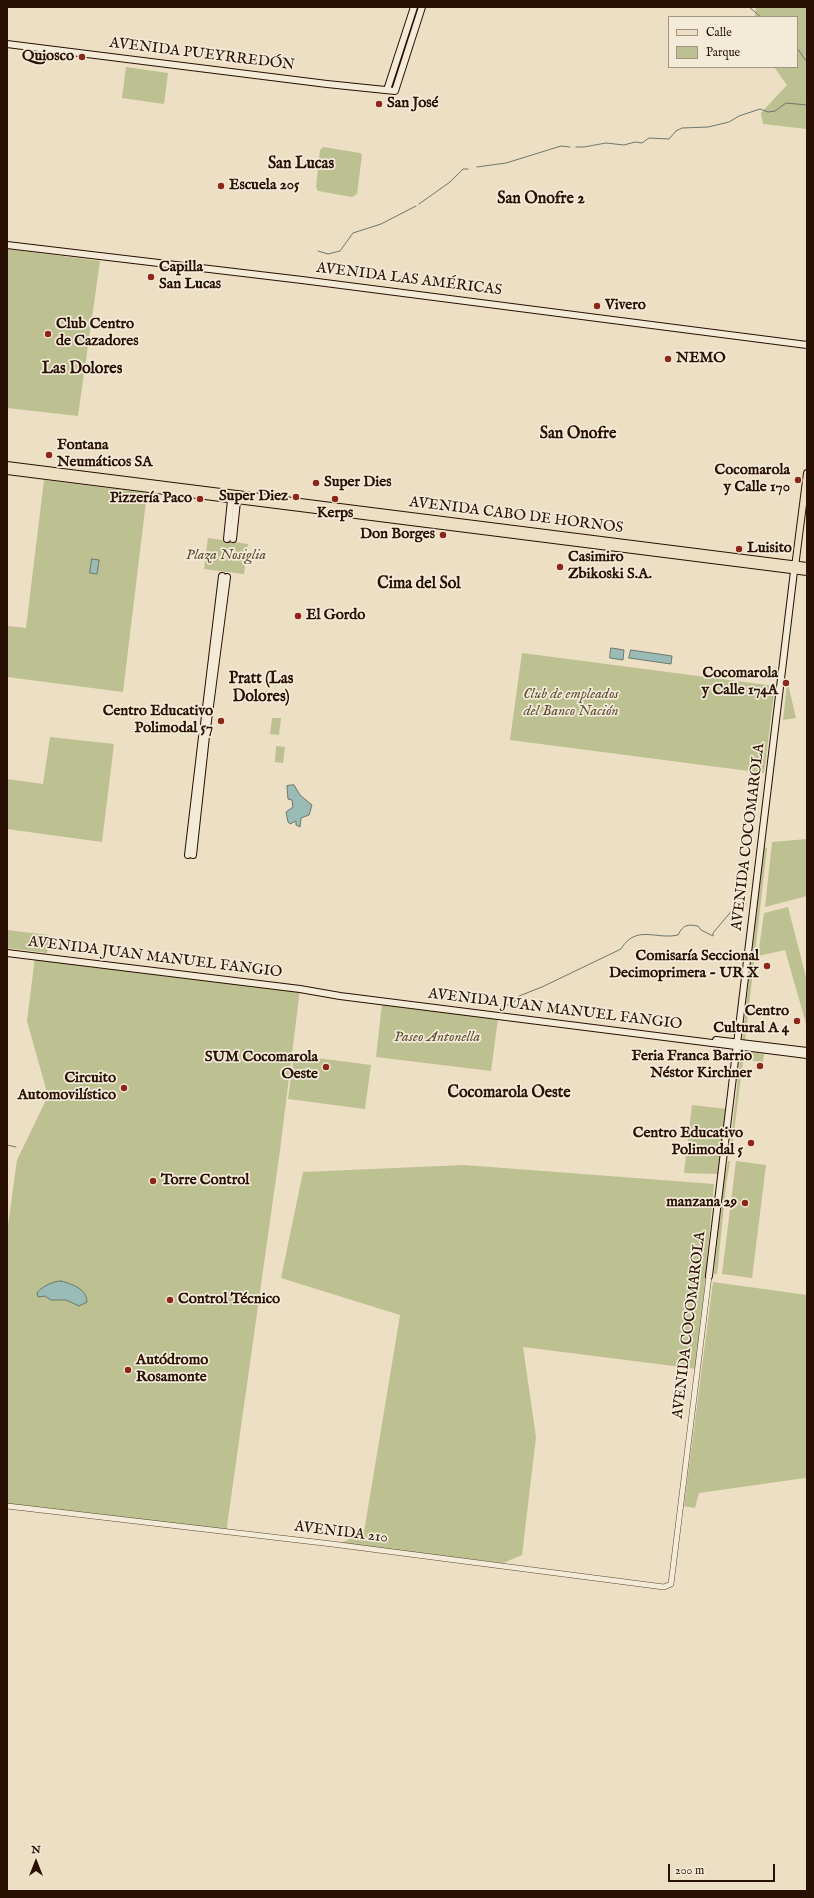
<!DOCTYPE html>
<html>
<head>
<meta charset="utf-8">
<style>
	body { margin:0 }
	#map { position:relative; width:814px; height:1898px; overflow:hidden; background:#ecdfc3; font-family:"IM FELL English",serif }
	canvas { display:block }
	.frame { position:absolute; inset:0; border:8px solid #291000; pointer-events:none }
	.legend { position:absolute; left:668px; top:16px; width:130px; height:52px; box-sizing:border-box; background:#f3ead8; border:1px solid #a29382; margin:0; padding:5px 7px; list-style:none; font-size:12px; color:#291000 }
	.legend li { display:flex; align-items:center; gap:8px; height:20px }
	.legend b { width:20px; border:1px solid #a29382 }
	.north { position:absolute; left:16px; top:1842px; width:40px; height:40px; -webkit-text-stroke:3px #f3ead8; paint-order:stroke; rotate:0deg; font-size:11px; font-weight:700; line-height:16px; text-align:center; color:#291000 }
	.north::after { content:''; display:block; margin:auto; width:14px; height:18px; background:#291000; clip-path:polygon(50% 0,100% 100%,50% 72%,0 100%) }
	.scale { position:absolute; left:668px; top:1864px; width:107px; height:18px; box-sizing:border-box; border:2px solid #291000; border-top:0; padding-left:5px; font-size:12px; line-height:14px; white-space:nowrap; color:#291000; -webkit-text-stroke:3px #f3ead8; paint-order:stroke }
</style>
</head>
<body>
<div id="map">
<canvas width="814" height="1898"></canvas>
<div class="frame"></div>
<ul class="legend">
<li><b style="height:5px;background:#ecdfc3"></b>Calle</li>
<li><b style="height:11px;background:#bdc090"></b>Parque</li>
</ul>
<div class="north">N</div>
<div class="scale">200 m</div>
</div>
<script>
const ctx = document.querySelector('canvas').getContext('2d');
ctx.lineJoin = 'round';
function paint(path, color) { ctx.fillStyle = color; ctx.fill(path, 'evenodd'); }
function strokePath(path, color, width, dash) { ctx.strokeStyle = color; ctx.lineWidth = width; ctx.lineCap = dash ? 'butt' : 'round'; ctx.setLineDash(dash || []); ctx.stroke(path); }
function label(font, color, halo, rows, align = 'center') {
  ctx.font = font + ' "IM FELL English",serif'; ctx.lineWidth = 3.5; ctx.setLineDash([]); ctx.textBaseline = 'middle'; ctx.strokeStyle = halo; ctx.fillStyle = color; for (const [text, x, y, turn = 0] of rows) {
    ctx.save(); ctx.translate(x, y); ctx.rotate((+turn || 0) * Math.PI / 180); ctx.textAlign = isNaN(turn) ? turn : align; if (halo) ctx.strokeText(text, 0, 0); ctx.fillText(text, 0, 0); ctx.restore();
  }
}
paint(new Path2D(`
	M756,7h51v122l-44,-5 -2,-11 26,-28 -13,-18h23v-50h-42z
	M126,67l42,6 -4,31 -42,-6z
	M323,147l37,6 2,2 -5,39 -5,3 -34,-6 -2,-4 4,-37z
	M7,249l93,12 -22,155 -71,-8z
	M44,480l103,13 -24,199 -116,-15v-51l19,2z
	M208,538l40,6 -4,30 -40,-5z
	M522,653l253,33 -11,87 -254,-33z
	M787,684h1l8,34 -13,2z
	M272,718h9l-2,17 -9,-1z
	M50,737l64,7 -12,98 -95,-13v-50l36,5z
	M276,746l9,1 -2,16 -8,-1z
	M807,839v57l-42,11 7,-65z
	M764,847l3,1 -22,193h-3z
	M788,907l19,74v46l-22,-77 -27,6 6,-43z
	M7,930l42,5 -2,18 -40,-5z
	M35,957l265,32 -20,161 -53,376 1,5h15l98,12 23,-11 36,-217 -119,-37 22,-106 161,-7 250,19 -17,185 -174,-22 13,90 -14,118 -19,8 -496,-57v-273l10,-73 31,-64 -21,-75z
	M382,1004l116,15 -7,52 -115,-14z
	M749,1052l15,2 -1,8 -15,-2z
	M741,1053h3l-13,102h-2z
	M294,1055l77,10 -6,44 -77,-10z
	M692,1105l35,4 -8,65 -35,-1z
	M728,1161h2l-4,25 -9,88h-3l9,-88z
	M736,1161l30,4 -14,113 -30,-4z
	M713,1282l94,13v184l-2,-1 -106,15 -4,15 -11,-2z`), '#bdc090');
const water = new Path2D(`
	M92,559l7,1 -2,14 -7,-1z
	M611,648l13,2 -1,10 -13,-2z
	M631,650l41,6 -1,8 -42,-6z
	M294,785l6,10 12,10 -3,10 -8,3 -1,9 -4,-2v-4l-6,3 -2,-2 -2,-10 7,-5 -1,-7 -4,-1 -1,-13z
	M61,1281c11,3 26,8 26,21l-8,4 -13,-6h-15l-6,-4 -7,1 -1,-4c5,-7 17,-12 24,-12z`);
paint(water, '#99bcb7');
strokePath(water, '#6c776e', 1);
strokePath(new Path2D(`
	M749,7l12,10
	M797,48l10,14
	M576,147h8l22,-4 18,2 11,-3 7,1 7,-5 20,1 7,-8 6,-3 26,-1 21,-5 10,-6 21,-7 8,3 7,-1 11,-8 21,2
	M477,167l29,-4 55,-17 9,1
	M419,204l31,-22 13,-13h5
	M318,251l10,3 12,-3 13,-18 28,-9 35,-18
	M502,1007l11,-4 6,-7 23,-9 79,-38c15,-25 35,-9 57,-14 5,-10 9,-11 20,-9l3,4 12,6v-3l21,-25h6l6,-4
	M7,1145l9,2`), '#6c776e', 1);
const tertiary = new Path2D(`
	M7,1506l325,38 332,43 7,-3 38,-308`);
const secondary = new Path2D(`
	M7,44l320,40 68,7 27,-84
	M387,90l27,-83
	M7,245l295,35 505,65
	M227,539l4,-39
	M233,539l4,-38
	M204,724l18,-148
	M188,855l14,-118
	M193,855l13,-119 21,-159
	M7,953l293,36 40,7 467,59
	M716,1040l91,11
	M709,1276l85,-705`);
const primary = new Path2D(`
	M7,465l800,101
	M7,471l800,101
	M795,567l12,-94`);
strokePath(tertiary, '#5a4431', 6);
strokePath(secondary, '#291000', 8);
strokePath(primary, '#291000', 8);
strokePath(tertiary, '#f3ead8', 5);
strokePath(secondary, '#f3ead8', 6);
strokePath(primary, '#ecdfc3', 6);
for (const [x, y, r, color] of [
	[82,57,4,"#8f2418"],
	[379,104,4,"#8f2418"],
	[221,186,4,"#8f2418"],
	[151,277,4,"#8f2418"],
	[597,306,4,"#8f2418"],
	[48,334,4,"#8f2418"],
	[668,359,4,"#8f2418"],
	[49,455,4,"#8f2418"],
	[798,480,4,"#8f2418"],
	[316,483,4,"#8f2418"],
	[296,497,4,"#8f2418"],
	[200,499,4,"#8f2418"],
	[335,499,4,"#8f2418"],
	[443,535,4,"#8f2418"],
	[739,549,4,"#8f2418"],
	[560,567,4,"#8f2418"],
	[298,616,4,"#8f2418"],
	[786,683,4,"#8f2418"],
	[221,721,4,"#8f2418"],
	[767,966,4,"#8f2418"],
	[797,1021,4,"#8f2418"],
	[760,1066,4,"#8f2418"],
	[326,1067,4,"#8f2418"],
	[124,1088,4,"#8f2418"],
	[751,1143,4,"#8f2418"],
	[153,1181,4,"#8f2418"],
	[745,1203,4,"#8f2418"],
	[170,1300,4,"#8f2418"],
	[128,1370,4,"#8f2418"]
]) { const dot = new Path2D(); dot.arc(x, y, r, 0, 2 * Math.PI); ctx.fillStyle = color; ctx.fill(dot); strokePath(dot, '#f3ead8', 1.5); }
label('15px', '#291000', '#f3ead8', [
	["AVENIDA PUEYRREDÓN",202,55,7],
	["AVENIDA LAS AMÉRICAS",409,280,7],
	["AVENIDA CABO DE HORNOS",516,516,7],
	["AVENIDA COCOMAROLA",749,837,-83],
	["AVENIDA JUAN MANUEL FANGIO",155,958,7],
	["AVENIDA JUAN MANUEL FANGIO",555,1010,7],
	["AVENIDA COCOMAROLA",690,1325,-83],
	["AVENIDA 210",341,1533,7]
]);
label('bold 15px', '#291000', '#f3ead8', [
	["Quiosco",74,57],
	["San José",387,104,"left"],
	["Escuela 205",229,186,"left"],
	["Capilla",159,268,"left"],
	["San Lucas",159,285,"left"],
	["Vivero",605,306,"left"],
	["Club Centro",56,325,"left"],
	["de Cazadores",56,342,"left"],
	["NEMO",676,359,"left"],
	["Fontana",57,446,"left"],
	["Neumáticos SA",57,463,"left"],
	["Cocomarola",790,471],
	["y Calle 170",790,488],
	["Super Dies",324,483,"left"],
	["Super Diez",288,497],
	["Pizzería Paco",192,499],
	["Kerps",335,514,"center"],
	["Don Borges",435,535],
	["Luisito",747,549,"left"],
	["Casimiro",568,558,"left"],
	["Zbikoski S.A.",568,575,"left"],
	["El Gordo",306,616,"left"],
	["Cocomarola",778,674],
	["y Calle 174A",778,691],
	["Centro Educativo",213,712],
	["Polimodal 57",213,729],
	["Comisaría Seccional",759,957],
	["Decimoprimera - UR X",759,974],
	["Centro",789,1012],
	["Cultural A 4",789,1029],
	["Feria Franca Barrio",752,1057],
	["Néstor Kirchner",752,1074],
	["SUM Cocomarola",318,1058],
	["Oeste",318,1075],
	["Circuito",116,1079],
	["Automovilístico",116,1096],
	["Centro Educativo",743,1134],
	["Polimodal 5",743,1151],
	["Torre Control",161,1181,"left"],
	["manzana 29",737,1203],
	["Control Técnico",178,1300,"left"],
	["Autódromo",136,1361,"left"],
	["Rosamonte",136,1378,"left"]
], 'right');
label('italic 15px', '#5d4e32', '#f3ead8', [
	["Plaza Nosiglia",226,556],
	["Club de empleados",571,695],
	["del Banco Nación",571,712],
	["Paseo Antonella",437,1038]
]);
label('bold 16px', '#291000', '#f3ead8', [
	["San Lucas",301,165],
	["San Onofre 2",541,200],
	["Las Dolores",82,370],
	["San Onofre",578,435],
	["Cima del Sol",419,585],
	["Pratt (Las",261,680],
	["Dolores)",261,698],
	["Cocomarola Oeste",509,1094]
]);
</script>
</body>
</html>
